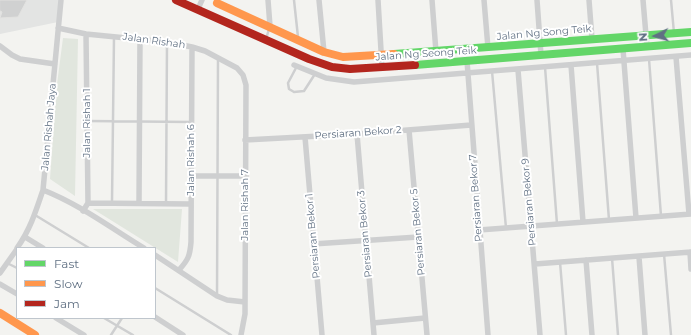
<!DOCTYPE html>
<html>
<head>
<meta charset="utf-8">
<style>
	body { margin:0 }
	#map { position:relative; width:691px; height:335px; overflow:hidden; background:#f3f3f0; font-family:Montserrat,sans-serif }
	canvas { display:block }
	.legend { position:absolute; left:16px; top:247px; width:140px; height:72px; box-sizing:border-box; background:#fff; border:1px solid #bfc6cd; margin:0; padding:5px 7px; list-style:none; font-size:12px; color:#607083 }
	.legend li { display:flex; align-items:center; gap:8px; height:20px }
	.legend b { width:20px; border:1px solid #bfc6cd }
	.north { position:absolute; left:635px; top:16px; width:40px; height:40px; -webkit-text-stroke:3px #fff; paint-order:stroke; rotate:265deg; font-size:11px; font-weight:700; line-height:16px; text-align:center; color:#607083 }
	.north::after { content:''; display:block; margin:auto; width:14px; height:18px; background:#607083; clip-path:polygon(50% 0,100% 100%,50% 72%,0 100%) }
</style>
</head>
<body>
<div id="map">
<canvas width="691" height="335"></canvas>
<ul class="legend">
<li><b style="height:5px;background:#63d668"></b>Fast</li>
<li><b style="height:5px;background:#ff974d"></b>Slow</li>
<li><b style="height:5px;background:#b3261e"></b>Jam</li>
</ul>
<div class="north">N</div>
</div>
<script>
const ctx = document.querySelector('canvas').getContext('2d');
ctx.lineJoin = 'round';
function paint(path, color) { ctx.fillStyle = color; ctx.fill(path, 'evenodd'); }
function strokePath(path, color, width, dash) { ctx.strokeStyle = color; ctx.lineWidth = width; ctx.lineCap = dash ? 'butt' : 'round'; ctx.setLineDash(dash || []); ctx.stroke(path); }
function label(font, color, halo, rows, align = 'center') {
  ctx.font = font + ' Montserrat,sans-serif'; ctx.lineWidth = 4; ctx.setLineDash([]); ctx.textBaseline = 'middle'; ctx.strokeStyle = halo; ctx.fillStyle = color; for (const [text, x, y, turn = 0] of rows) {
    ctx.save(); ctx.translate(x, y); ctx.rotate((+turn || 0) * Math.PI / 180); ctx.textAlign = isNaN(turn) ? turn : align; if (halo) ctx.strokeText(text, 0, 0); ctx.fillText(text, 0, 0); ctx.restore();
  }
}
paint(new Path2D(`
	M0,0h61l-3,22 -58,12z`), '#e3e4e3');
paint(new Path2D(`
	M63,38l15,1 -3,157 -25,-17 7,-95z
	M93,209h89l-4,53z`), '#e1e6de');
const building = new Path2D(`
	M0,0h27l-9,17 -18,1 2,-6 -2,-1z`);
paint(building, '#d0d1d1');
strokePath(building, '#e2e2e0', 1);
strokePath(new Path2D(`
	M294,0l4,37
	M671,0l3,33
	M266,39l3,-10
	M649,59l12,157
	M597,63l12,157
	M297,66l-9,17 1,6 5,3 10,-1 11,-17
	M545,67l12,157
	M492,71l14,157
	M88,121l103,1
	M112,202l2,-165
	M166,203l1,-161
	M35,215l54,33
	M664,254l7,81
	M612,258l6,77
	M560,262l6,73
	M7,263l10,5
	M155,288l76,47
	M217,295l1,-237
	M104,318l29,17
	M111,335l11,-17`), '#cecfd0', 2.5);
strokePath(new Path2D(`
	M268,0l2,26
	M319,0l5,52
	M378,0l4,67
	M432,0l4,52
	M484,0l4,48
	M537,0l4,55
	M589,0l3,39
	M643,0l4,47
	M198,9l4,-9
	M58,28l28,6 81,8 25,5 13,4 32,17 6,7 3,10 -1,229 -4,21
	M0,46l12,9 8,4 35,5
	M623,49l13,169
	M676,57l13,157
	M467,61l21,274
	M294,65l32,13 28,4 337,-27
	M571,65l12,157
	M518,70l22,265
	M409,130l18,205
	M357,134l17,201
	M305,137l17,198
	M245,140l112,-6 114,-9
	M190,176h56
	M43,190c36,14 68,38 101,58
	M88,203l102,1
	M139,203l1,-164
	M83,211l5,-8 -2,-169
	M479,230l212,-16
	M25,237l18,11
	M313,244l105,-7
	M17,248c13,-18 19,-37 26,-58l18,-190
	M690,252l1,17
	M155,255l62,41 10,4 18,2
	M639,257l6,78
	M586,260l6,75
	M535,264l156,-12
	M179,270c9,-10 11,-14 12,-28l1,-195
	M0,273l17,-24
	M0,284l17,10
	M155,317l28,18
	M56,318l28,17
	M373,323l52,-5`), '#cecfd0', 5.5);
strokePath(new Path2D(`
	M394,54l297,-22
	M415,65l276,-22`), '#63d668', 8);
strokePath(new Path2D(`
	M217,3l107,49 19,5 51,-3
	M0,313l35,22`), '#ff974d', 8);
strokePath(new Path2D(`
	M176,0l133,59 23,8 18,2 65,-4`), '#b3261e', 8);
label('10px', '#607083', '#fff', [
	["Jalan Ng Song Teik",544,33,-5],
	["Jalan Rishah",154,41,8],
	["Jalan Ng Seong Teik",426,54,-4],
	["Jalan Rishah 1",87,123,-90],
	["Jalan Rishah Jaya",49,127,-85],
	["Persiaran Bekor 2",358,133,-4],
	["Jalan Rishah 6",191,160,-90],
	["Persiaran Bekor 7",476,198,-94],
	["Persiaran Bekor 9",529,202,-95],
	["Jalan Rishah 7",245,205,-90],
	["Persiaran Bekor 5",418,232,-95],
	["Persiaran Bekor 3",365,234,-95],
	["Persiaran Bekor 1",313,236,-95]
]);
</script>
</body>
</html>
